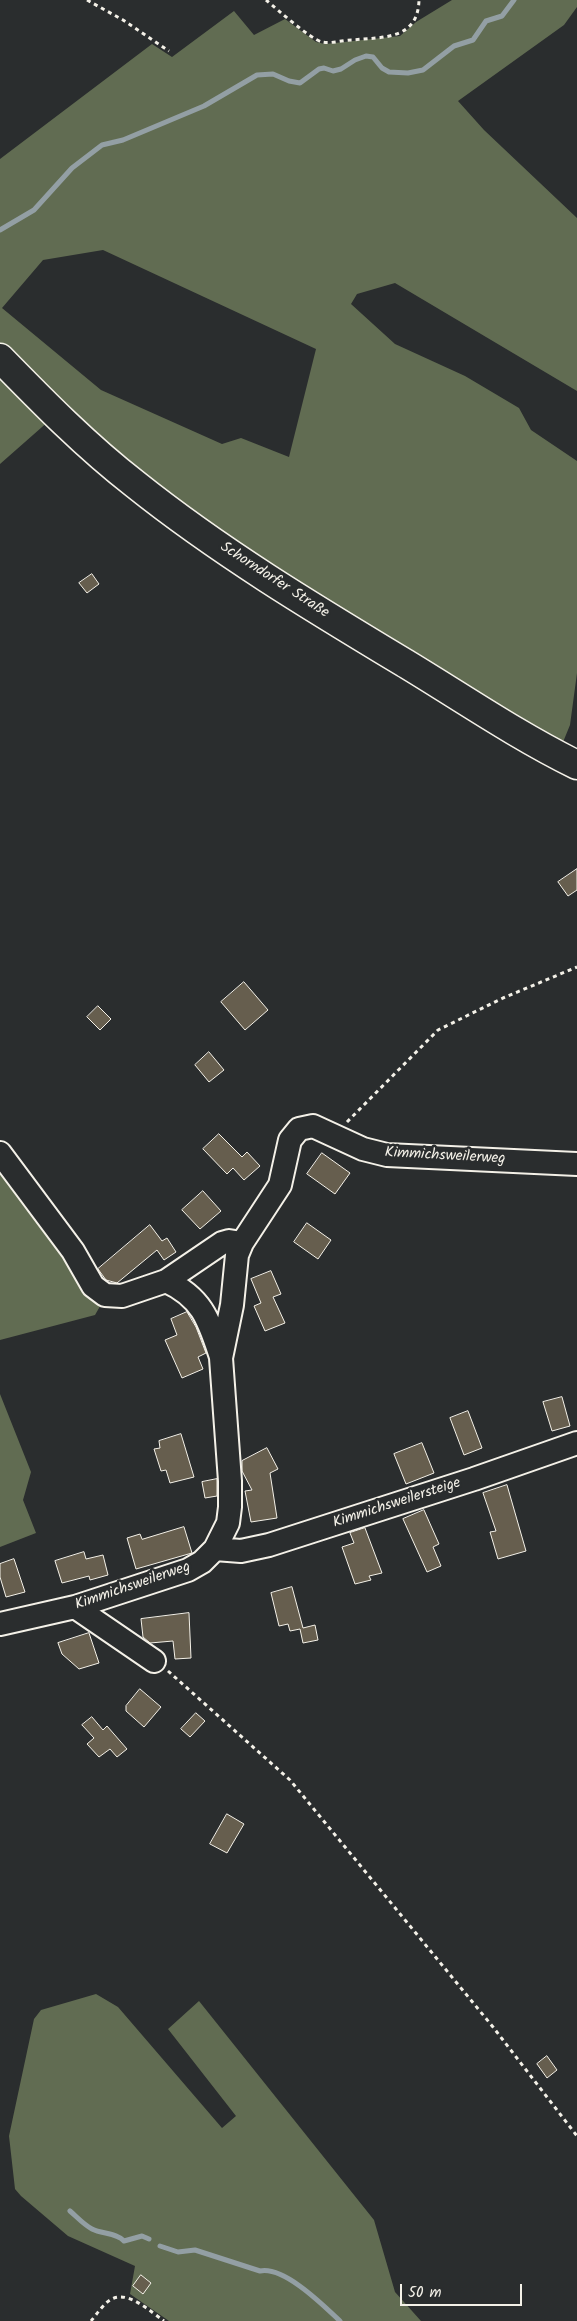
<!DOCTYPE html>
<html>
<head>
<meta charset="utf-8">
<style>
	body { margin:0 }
	#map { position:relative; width:577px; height:2321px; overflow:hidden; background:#2a2d2e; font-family:Kalam,sans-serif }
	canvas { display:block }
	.scale { position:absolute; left:400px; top:2284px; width:122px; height:22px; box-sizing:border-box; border:2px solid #f4f1e8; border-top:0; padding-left:6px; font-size:15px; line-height:18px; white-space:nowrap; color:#f4f1e8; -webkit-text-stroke:4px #2a2d2e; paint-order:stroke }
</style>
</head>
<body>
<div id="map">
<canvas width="577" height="2321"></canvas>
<div class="scale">50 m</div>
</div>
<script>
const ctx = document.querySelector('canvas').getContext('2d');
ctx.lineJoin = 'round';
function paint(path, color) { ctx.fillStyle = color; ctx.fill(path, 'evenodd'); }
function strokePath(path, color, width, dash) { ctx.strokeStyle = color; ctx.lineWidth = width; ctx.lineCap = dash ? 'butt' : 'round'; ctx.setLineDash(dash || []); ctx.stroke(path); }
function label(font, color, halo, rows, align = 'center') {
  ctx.font = font + ' Kalam,sans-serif'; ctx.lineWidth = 5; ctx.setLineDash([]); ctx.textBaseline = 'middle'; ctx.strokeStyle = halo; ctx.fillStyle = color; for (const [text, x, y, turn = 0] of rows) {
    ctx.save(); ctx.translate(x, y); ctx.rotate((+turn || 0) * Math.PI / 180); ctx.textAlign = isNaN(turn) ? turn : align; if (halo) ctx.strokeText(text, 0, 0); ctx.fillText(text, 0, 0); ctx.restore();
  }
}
paint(new Path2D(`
	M452,0h125v7l-13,18 -106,76 26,29 93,88v173l-182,-108 -38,11 -6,10 44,40 70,32 54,32 12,22 46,31v212l-7,52 -9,22 -36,-20 -363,-231 -162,-149v-188l152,-115 20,13 62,-46 20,24 31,-16 31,23 9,2 75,-8 16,-14zM103,250l213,99 -27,108 -48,-19 -19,6 -121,-54 -99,-82 41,-48z
	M0,369l50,51 -50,44z
	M0,1159l103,142 -8,14 -95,25z
	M0,1394l31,78 -8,28 13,33 -36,14z
	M96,1994l22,13 104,121 14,-12 -68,-87 31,-28 175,219 21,72 26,29h-252l-39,-27 5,-28 -67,-30 -47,-40 -6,-7 -6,-53 25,-117 7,-9z`), '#616c52');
strokePath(new Path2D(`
	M0,230l34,-20 38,-42 30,-23 21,-5 81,-34 53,-31 16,-1 16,7 11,2 19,-14 5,-1 9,3 8,-2 14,-9 11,-4 7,1 9,11 7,4 19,1 15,-3 31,-24 19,-6 13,-19 16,-5 12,-16
	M70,2211c7,6 14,14 22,18 10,5 25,4 32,12l18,-5 7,3
	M160,2246l18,6 17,-2 65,21c24,-5 63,34 80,50`), '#939fa4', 5);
const building = new Path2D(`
	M92,574l7,10 -12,9 -8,-10z
	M577,869v21l-9,6 -10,-14z
	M244,982l24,28 -23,20 -24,-28z
	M98,1006l13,13 -11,11 -13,-13z
	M209,1052l15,18 -15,12 -14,-17z
	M219,1134l23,23 5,-5 13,14 -16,14 -11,-12 -6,6 -24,-25z
	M322,1153l28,20 -15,21 -28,-20z
	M203,1191l18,20 -21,18 -18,-19z
	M307,1223l24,17 -13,19 -24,-17z
	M150,1225l12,16 5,-3 9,14 -12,8 -7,-10 -40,33 -11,-3 -8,-11z
	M271,1271l10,23 -8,3 12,26 -20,8 -11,-25 7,-3 -10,-24z
	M187,1312l9,15 10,26 -8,4 5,12 -21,9 -17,-38 12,-5 -6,-16z
	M562,1397l8,29 -18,5 -9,-29z
	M468,1411l14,37 -18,7 -14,-37z
	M181,1434l13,43 -24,6 -4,-13 -5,1 -7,-22 6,-1 -1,-7z
	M422,1443l12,30 -28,11 -12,-30z
	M267,1448l11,21 -8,4 7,45 -26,4 -6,-31 7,-1 -10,-19v-10z
	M217,1479v17l-12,2 -3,-16z
	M507,1485l19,66 -28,8 -8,-27 6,-1 -13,-38z
	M424,1510l15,34 -6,3 8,19 -14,6 -24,-53z
	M184,1527l8,26 -56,16 -9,-31 13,-4 2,5z
	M365,1528l17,45 -13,3 2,4 -16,4 -13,-37 12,-4 -4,-10z
	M84,1552l2,7 17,-4 5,20 -18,5 -1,-4 -27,7 -7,-22z
	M14,1559l11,33 -19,5 -6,-20v-13z
	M292,1587l11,41 12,-3 3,15 -15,3 -3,-14 -10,2 -2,-7 -9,2 -8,-33z
	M189,1613l2,45 -16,1 -2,-18 -23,2 -7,-6 -2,-18z
	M89,1633l10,30 -20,6 -17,-15 -4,-11z
	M140,1689l21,18 -17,20 -18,-16v-5z
	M196,1713l9,8 -15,16 -9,-8z
	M92,1717l11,13 4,-4 20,23 -10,8 -7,-8 -11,8 -12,-13 7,-6 -12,-13z
	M227,1814l17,10 -17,29 -17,-9z
	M547,2056l10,14 -10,8 -10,-14z
	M141,2275l10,8 -8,11 -10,-8z`);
paint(building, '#665e4e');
strokePath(building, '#f4f1e8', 1);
const minor = new Path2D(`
	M0,1153l73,98 20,35 12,9 17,1 44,-15 56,-38 7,-2 13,2
	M166,1281c37,17 43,40 55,76
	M215,1549l26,2 28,-6 205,-66 103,-36
	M75,1607l79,54
	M0,1624l75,-17 113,-37 14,-8 13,-13 13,-26 2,-16v-26l-9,-123 11,-53 5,-50 5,-12 38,-58 10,-45 9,-11 14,-3 50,23 24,6 190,9`);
const major = new Path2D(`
	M0,358c43,44 86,88 135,126 85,68 180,125 273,181 56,34 110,71 169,100`);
strokePath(minor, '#f4f1e8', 26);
strokePath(major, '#f4f1e8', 31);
strokePath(new Path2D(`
	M87,0l36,20 46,31
	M266,0c11,9 44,39 56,42 9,2 21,-2 30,-2 31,-3 66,0 67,-40
	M347,1122l91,-92 65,-32 74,-31
	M168,1671l122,109 203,247 84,109
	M91,2321c6,-7 14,-20 23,-23 16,-6 37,14 50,23`), '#f4f1e8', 3, [4, 4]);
strokePath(minor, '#2a2d2e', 22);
strokePath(major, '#2a2d2e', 28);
label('15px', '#f4f1e8', '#2a2d2e', [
	["Schorndorfer Straße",274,581,33],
	["Kimmichsweilerweg",445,1157,3],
	["Kimmichsweilersteige",397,1504,-18],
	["Kimmichsweilerweg",133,1587,-19]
]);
</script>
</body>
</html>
